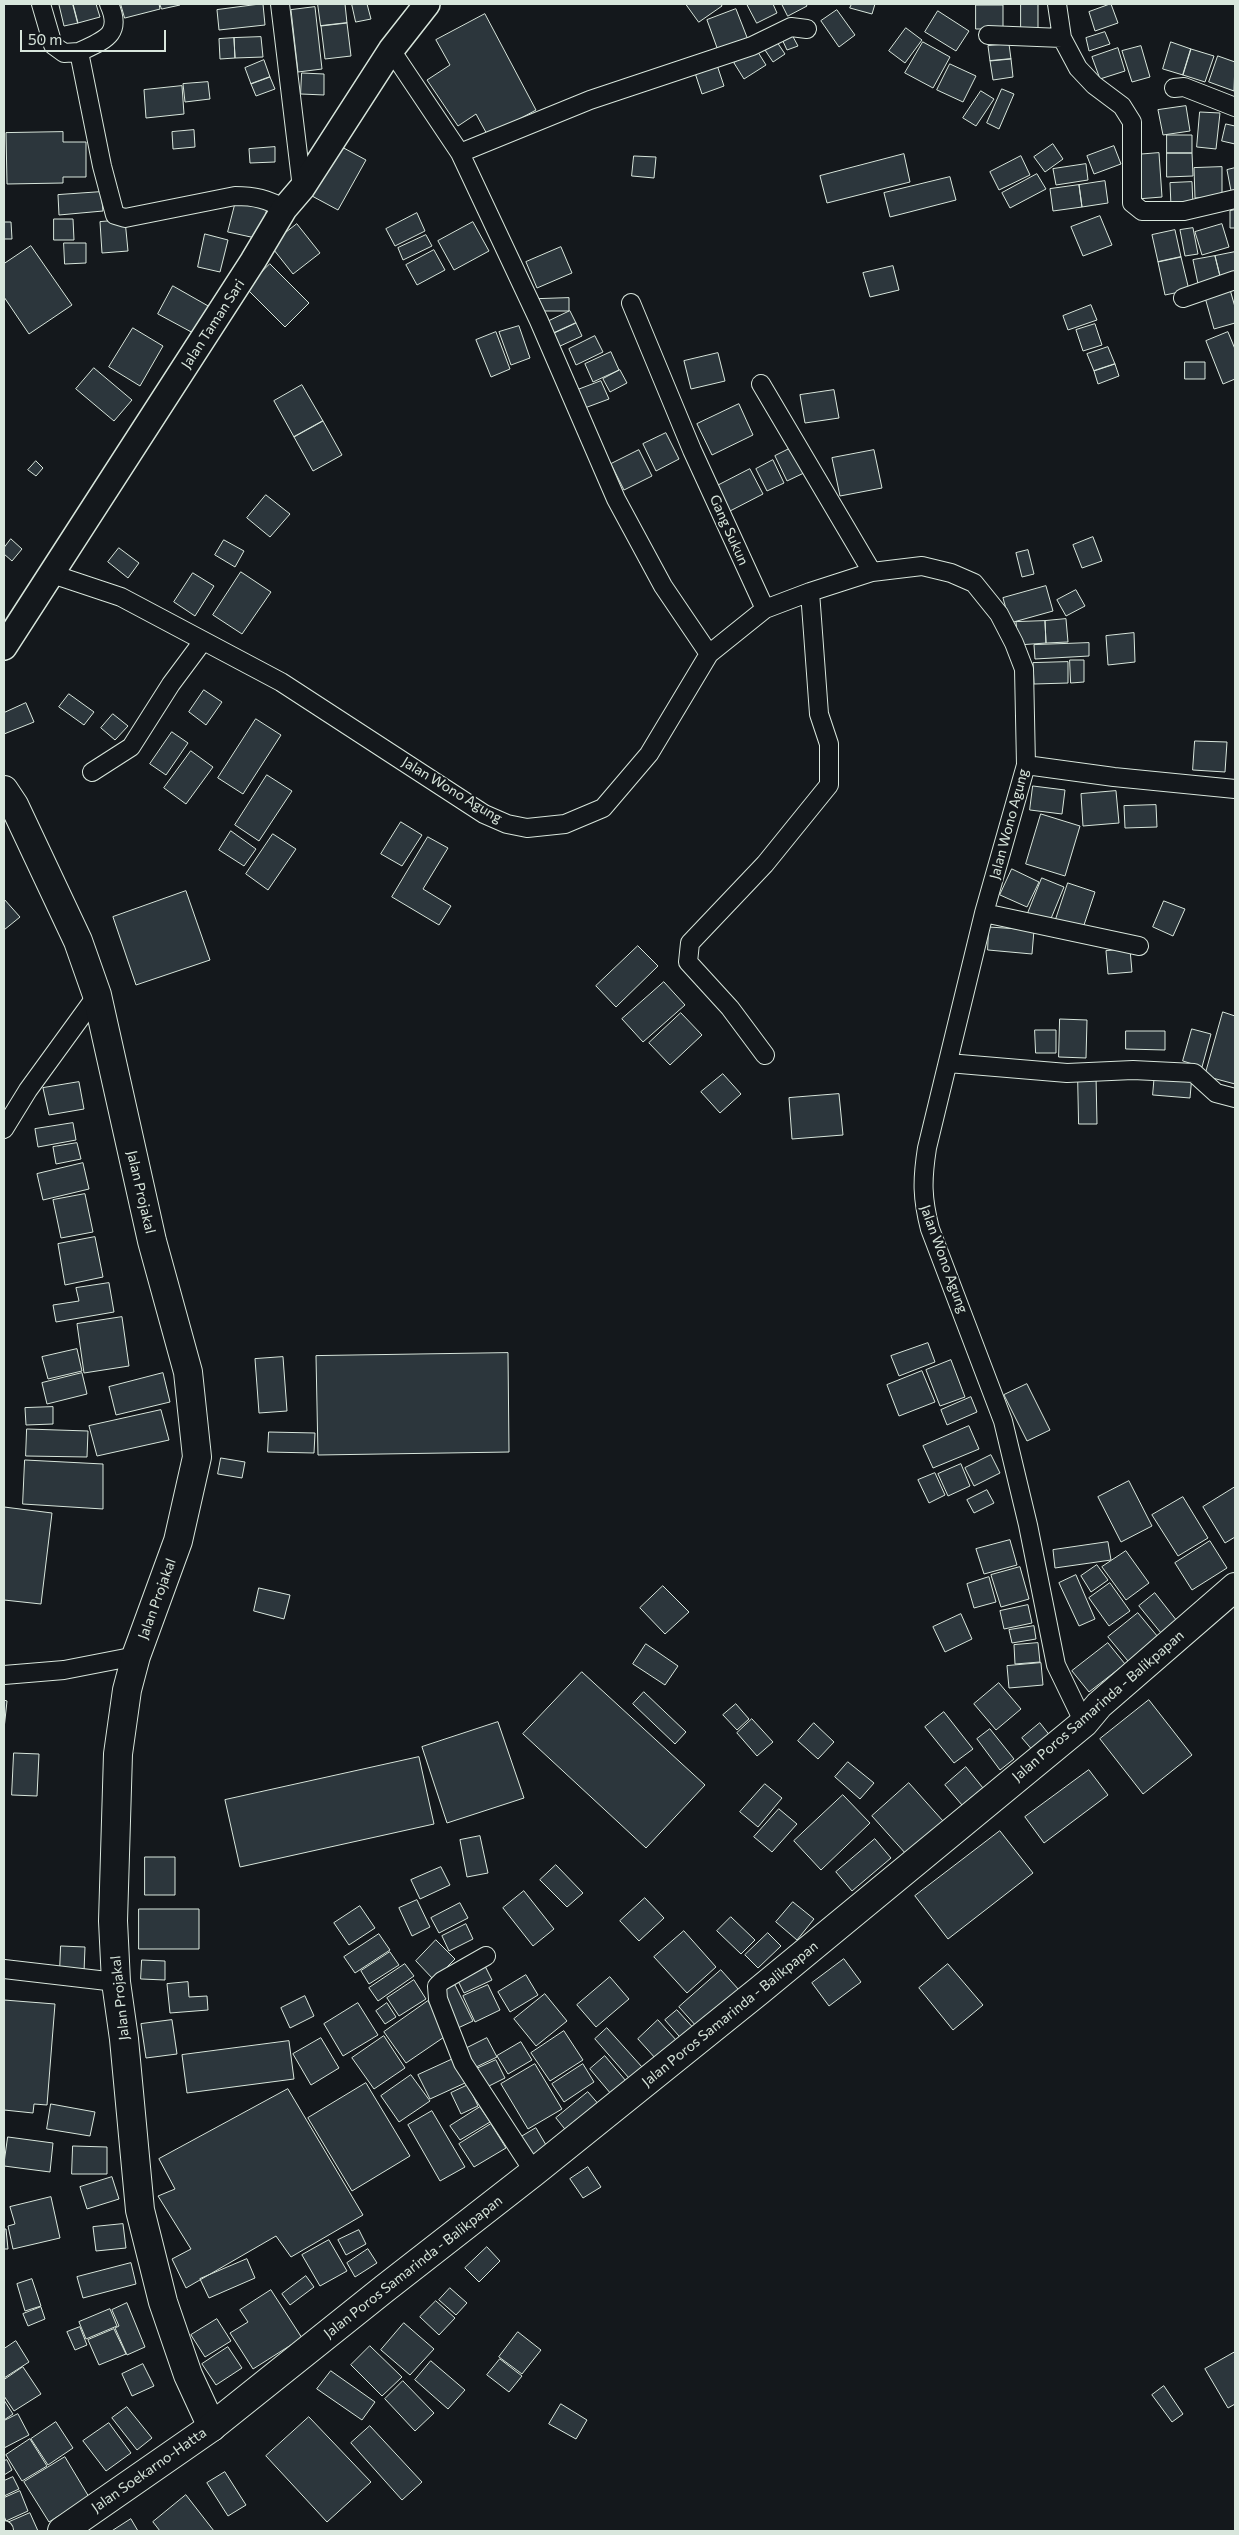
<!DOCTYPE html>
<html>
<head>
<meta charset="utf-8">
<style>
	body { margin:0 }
	#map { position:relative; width:1239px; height:2535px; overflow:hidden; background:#14181c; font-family:Commissioner,sans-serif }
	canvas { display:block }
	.frame { position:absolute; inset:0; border:5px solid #d8e6dc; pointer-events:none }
	.scale { position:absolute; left:20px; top:30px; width:146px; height:22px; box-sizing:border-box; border:2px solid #d8e6dc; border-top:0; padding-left:6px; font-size:15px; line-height:18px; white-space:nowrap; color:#d8e6dc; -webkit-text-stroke:4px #14181c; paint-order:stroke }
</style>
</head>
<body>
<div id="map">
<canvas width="1239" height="2535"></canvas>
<div class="frame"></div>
<div class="scale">50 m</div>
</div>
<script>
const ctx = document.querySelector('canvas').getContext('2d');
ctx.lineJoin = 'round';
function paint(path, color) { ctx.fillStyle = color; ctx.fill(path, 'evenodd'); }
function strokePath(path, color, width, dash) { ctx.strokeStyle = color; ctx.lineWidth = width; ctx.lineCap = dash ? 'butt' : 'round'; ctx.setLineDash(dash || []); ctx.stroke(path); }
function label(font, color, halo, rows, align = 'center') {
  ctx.font = font + ' Commissioner,sans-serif'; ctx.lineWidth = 4; ctx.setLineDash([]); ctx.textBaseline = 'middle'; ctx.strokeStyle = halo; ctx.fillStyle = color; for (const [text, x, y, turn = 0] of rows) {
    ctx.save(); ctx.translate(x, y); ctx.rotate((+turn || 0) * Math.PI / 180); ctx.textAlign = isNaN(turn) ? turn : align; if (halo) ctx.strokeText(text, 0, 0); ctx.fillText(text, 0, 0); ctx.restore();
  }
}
const building = new Path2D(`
	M63,4h10l5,19 -14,3 -5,-21z
	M73,4h23l4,13 -22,6z
	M121,4h38l1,5 -35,9z
	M160,4h20v1l-18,4z
	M263,4l2,21 -46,5 -2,-20z
	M318,4h27l2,19 -26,3z
	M352,4h15l4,15 -15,3z
	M686,4h35l1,2 -23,16z
	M747,4h26l4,9 -20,10z
	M782,4h24l1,2 -19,10z
	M852,4h23l-3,10 -22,-6z
	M1021,4h17v27h-17z
	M1111,4l7,19 -23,8 -6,-19z
	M976,5h27v24h-27z
	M315,7l7,62 -24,3 -7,-62z
	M736,9l14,36 -30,11 -13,-36z
	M837,10l18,25 -16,12 -18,-26z
	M938,11l31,20 -13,20 -31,-19z
	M485,14l51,96 -48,26 -12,-22 -18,12 -31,-46 23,-15 -14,-25z
	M347,23l4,33 -26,3 -4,-33z
	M906,28l16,12 -17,23 -16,-12z
	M1105,32l5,12 -21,7 -3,-13z
	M791,33l7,13 -11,4 -6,-13z
	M261,37l2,20 -28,1 -1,-20z
	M234,38l1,20 -15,1 -1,-20z
	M775,39l10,15 -12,8 -10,-15z
	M923,42l27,15 -17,31 -28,-15z
	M1171,42l20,7 -8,26 -20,-6z
	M1009,44l2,15 -21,2 -2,-15z
	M1141,46l9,31 -18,5 -10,-31z
	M1118,48l7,23 -25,8 -8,-22z
	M756,49l10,16 -22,14 -10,-16z
	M1191,49l23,7 -9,26 -22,-7z
	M1218,56l17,6 -1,29 -25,-9z
	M1011,59l2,18 -20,3 -3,-19z
	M264,60l6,17 -19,7 -6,-16z
	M950,64l26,12 -13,26 -26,-12z
	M717,65l7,21 -22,8 -7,-21z
	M302,73l22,1v21l-23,-1z
	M270,77l5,12 -19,7 -5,-12z
	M208,82l2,17 -25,3 -2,-18z
	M182,86l2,28 -38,4 -2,-28z
	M1002,89l12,5 -15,35 -12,-6z
	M981,91l13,8 -18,27 -13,-8z
	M1186,106l4,25 -27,4 -5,-25z
	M1200,112l20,1 -4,36 -19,-2z
	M1226,124l9,2v18l-13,-3z
	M194,130l1,17 -22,2 -1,-17z
	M63,132v10h23v35h-23v6l-56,1 -1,-51z
	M1167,135h25v18h-25z
	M1053,144l10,15 -18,13 -11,-15z
	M340,146l26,14 -28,50 -26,-14z
	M1114,146l7,18 -27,10 -7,-18z
	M275,147v15l-25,1 -1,-14z
	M1159,153l3,44 -25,2 -3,-44z
	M1167,153h25l1,23 -26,1z
	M904,154l6,28 -83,21 -7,-27z
	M634,156l22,1 -2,21 -22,-2z
	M1021,156l9,19 -31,15 -9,-18z
	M1086,164l2,16 -32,5 -3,-16z
	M1222,167v30l-27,1 -1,-30z
	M1235,168v27l-3,1 -5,-26z
	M1037,174l9,15 -36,19 -8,-15z
	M950,177l6,23 -66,17 -6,-24z
	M1105,181l3,22 -26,4 -3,-22z
	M1192,182l1,23 -22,1 -1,-23z
	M1079,185l3,22 -29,4 -3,-22z
	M101,192l2,19 -44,4 -1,-20z
	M237,197l31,7 -8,35 -32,-7z
	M1235,210v18h-5v-17z
	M417,213l8,18 -30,15 -9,-17z
	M1100,216l12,29 -29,11 -12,-29z
	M54,219h19l1,21h-20z
	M125,220l3,31 -26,2 -2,-31z
	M4,222h7l1,17h-8z
	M473,222l16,29 -35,19 -16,-29z
	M297,224l23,29 -27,21 -23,-29z
	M1222,224l7,23 -27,8 -7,-23z
	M1193,228l5,26 -13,2 -5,-26z
	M1175,230l6,27 -23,5 -6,-27z
	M205,234l23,6 -8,32 -22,-5z
	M426,235l6,11 -29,14 -5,-12z
	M64,243h22v20l-21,1z
	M31,246l41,59 -43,29 -25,-37v-33z
	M561,247l11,26 -35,15 -11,-26z
	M434,250l11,20 -28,15 -11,-20z
	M1235,252v25l-14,3 -6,-24z
	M1215,256l6,24 -23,4 -5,-24z
	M1181,257l8,33 -24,5 -7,-33z
	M270,264l39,39 -24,24 -39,-39z
	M893,266l6,24 -29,7 -7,-24z
	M173,286l37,21 -15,27 -37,-20z
	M1229,286l6,21v16l-21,6 -10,-35z
	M569,298v13h-30v-12z
	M1091,305l6,15 -29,10 -5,-14z
	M570,311l6,12 -24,11 -5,-12z
	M576,323l6,13 -24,11 -6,-13z
	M1095,324l7,21 -19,6 -7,-21z
	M519,326l11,32 -19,7 -12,-33z
	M133,328l30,18 -23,40 -31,-19z
	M496,332l14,37 -19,8 -15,-37z
	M1228,332l7,17v30l-12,5 -17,-43z
	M595,336l8,16 -27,13 -7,-16z
	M1108,347l7,17 -21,7 -7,-17z
	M611,352l8,18 -26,12 -8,-18z
	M718,353l7,28 -34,8 -7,-28z
	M1185,362h20v17h-20z
	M1115,364l4,12 -21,8 -4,-13z
	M94,368l38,32 -18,21 -38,-32z
	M620,370l7,13 -17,9 -7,-13z
	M601,381l8,18 -27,10 -7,-18z
	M302,385l21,36 -29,16 -20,-36z
	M834,390l5,28 -34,5 -5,-28z
	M739,404l14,31 -41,20 -15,-31z
	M323,421l19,34 -29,16 -19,-34z
	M666,433l13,26 -23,12 -13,-27z
	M793,447l13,25 -19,9 -12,-25z
	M639,450l13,26 -28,14 -13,-26z
	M874,450l8,38 -42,8 -8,-38z
	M773,460l11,23 -17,8 -11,-22z
	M36,461l7,7 -7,8 -8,-6z
	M750,469l13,25 -33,17 -13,-25z
	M266,495l24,19 -20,23 -23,-19z
	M1093,537l9,24 -20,7 -9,-23z
	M11,539l11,10 -10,12 -8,-7v-6z
	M224,540l20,11 -9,16 -20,-12z
	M119,548l20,15 -11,15 -20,-16z
	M1028,550l6,24 -12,3 -6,-24z
	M241,572l30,20 -29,42 -29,-19z
	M193,573l21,13 -19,30 -21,-14z
	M1046,586l7,25 -43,12 -7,-25z
	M1076,590l9,16 -19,10 -9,-16z
	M1066,619l2,23 -22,1 -1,-22z
	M1045,621l1,22 -28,2 -2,-23z
	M1134,633l1,29 -27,3 -2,-29z
	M1089,643v13l-54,3 -1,-14z
	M1070,660h14v22l-13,1z
	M1068,662v21l-34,1 -1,-21z
	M204,690l18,12 -16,23 -17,-13z
	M69,694l25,18 -10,13 -25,-18z
	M26,703l8,19 -30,12v-21z
	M113,714l15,12 -13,14 -14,-12z
	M256,719l25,16 -38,59 -25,-16z
	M172,732l16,11 -22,32 -16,-11z
	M1195,741l32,1 -2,30 -32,-2z
	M191,751l22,16 -27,37 -22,-16z
	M267,775l25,16 -33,50 -24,-16z
	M1033,786l32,4 -3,24 -32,-4z
	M1116,791l3,32 -36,3 -2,-32z
	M1156,805l1,22 -32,1 -1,-22z
	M1041,814l39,12 -15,50 -39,-12z
	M401,822l21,13 -20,31 -21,-12z
	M231,831l25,18 -12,17 -25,-16z
	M273,834l23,15 -28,41 -22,-16z
	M428,837l20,11 -25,41 28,17 -12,19 -47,-28z
	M1012,869l27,13 -12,25 -27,-12z
	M1042,878l22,9 -14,34 -22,-8z
	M1068,883l27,9 -12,36 -27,-9z
	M186,891l24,69 -74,25 -23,-68z
	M4,899l16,18 -16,13z
	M1164,901l21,8 -12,27 -20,-9z
	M989,927l45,3 -2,24 -44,-4z
	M638,946l20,20 -42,41 -20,-21z
	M1130,949l2,23 -24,2 -2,-23z
	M664,982l21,23 -42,37 -21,-23z
	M1223,1012l12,4v68l-30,-8z
	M681,1013l21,22 -32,30 -21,-22z
	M1060,1019l27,1 -1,38 -27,-1z
	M1192,1029l19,5 -9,33 -19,-6z
	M1035,1030h21v23h-20z
	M1126,1031h39v19l-39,-1z
	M1155,1072l37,3 -2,23 -37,-3z
	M723,1074l18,20 -21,19 -19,-21z
	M1078,1076h18l1,48h-18z
	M79,1082l5,27 -35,6 -6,-27z
	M839,1094l4,41 -51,4 -3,-41z
	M73,1123l3,17 -38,7 -3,-18z
	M77,1143l4,16 -25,5 -3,-17z
	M83,1163l6,26 -46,11 -6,-26z
	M85,1194l8,38 -32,6 -8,-38z
	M95,1237l8,40 -38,8 -7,-41z
	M109,1283l5,29 -58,10 -3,-17 26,-4 -3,-13z
	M122,1317l7,49 -45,7 -7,-49z
	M928,1343l7,19 -36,14 -8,-20z
	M77,1349l5,22 -34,8 -6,-22z
	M508,1353l1,99 -191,3 -2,-99z
	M283,1357l4,54 -28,2 -4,-54z
	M951,1360l14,37 -25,9 -14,-36z
	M922,1371l13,31 -36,14 -12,-31z
	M82,1373l5,21 -40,10 -5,-21z
	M163,1373l7,29 -54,13 -7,-28z
	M1027,1384l23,46 -23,11 -23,-46z
	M971,1397l6,15 -30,13 -6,-15z
	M53,1407v17l-27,1 -1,-17z
	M161,1410l8,30 -72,16 -8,-30z
	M969,1426l10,23 -46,19 -10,-22z
	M27,1429l61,2 -1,26 -61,-1z
	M269,1432l46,1 -1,20 -46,-1z
	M991,1455l9,18 -26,13 -9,-18z
	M221,1458l24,4 -3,16 -24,-4z
	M25,1460l78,4v45l-80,-5z
	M961,1464l9,22 -22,10 -10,-22z
	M935,1473l10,22 -16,8 -11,-23z
	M1129,1481l23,45 -31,16 -23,-45z
	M1235,1487v50l-10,6 -22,-36z
	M987,1490l7,13 -20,10 -7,-13z
	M1183,1497l25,41 -30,18 -26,-41z
	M4,1507l48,6 -11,91 -37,-4z
	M1010,1540l7,25 -33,9 -8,-25z
	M1210,1541l17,27 -35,22 -17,-27z
	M1108,1542l3,18 -56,8 -2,-18z
	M1126,1551l23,32 -23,17 -24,-33z
	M1097,1565l11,15 -17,12 -10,-16z
	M1020,1567l9,32 -28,8 -10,-32z
	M1076,1575l19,44 -16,7 -20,-43z
	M989,1577l7,25 -22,6 -7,-24z
	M1110,1583l20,28 -21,15 -20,-28z
	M663,1586l26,26 -24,22 -25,-26z
	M259,1588l31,7 -6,24 -30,-8z
	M1155,1593l22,28 -16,12 -22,-27z
	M1028,1605l4,18 -28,6 -4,-18z
	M1138,1613l20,24 -30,24 -20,-24z
	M961,1614l11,25 -27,13 -12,-25z
	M1034,1626l2,13 -24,4 -3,-13z
	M1038,1643l2,19 -25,2 -1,-19z
	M1108,1643l17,21 -36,28 -17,-21z
	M646,1644l32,22 -13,19 -32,-21z
	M1041,1663l2,22 -34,3 -2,-22z
	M582,1672l123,113 -59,63 -123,-114z
	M999,1683l22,26 -25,21 -22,-26z
	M644,1692l42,40 -11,12 -42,-40z
	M4,1700l3,1 -3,28z
	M1149,1700l43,55 -49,39 -43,-55z
	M736,1704l13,15 -12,11 -14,-15z
	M944,1712l29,37 -19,14 -29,-36z
	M752,1719l21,23 -16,14 -20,-23z
	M498,1722l26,76 -77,25 -25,-76z
	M814,1723l20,19 -16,17 -20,-18z
	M1040,1723l11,14 -17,15 -12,-14z
	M990,1729l24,30 -14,11 -23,-31z
	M14,1753l25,1 -2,42 -25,-1z
	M419,1757l15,67 -194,43 -15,-67z
	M848,1762l26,21 -14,16 -25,-22z
	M966,1767l17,21 -21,17 -17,-20z
	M1089,1770l19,25 -64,48 -19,-26z
	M909,1783l34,38 -37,33 -34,-38z
	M765,1784l17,14 -24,29 -18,-15z
	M843,1795l27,28 -49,47 -27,-29z
	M779,1809l18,15 -25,28 -18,-15z
	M1000,1831l33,42 -85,66 -33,-43z
	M480,1836l8,37 -21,4 -7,-37z
	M875,1839l16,19 -39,33 -16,-19z
	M145,1857h30v38h-30z
	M556,1865l27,28 -16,14 -27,-27z
	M441,1867l9,18 -30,14 -9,-19z
	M524,1891l30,38 -21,17 -30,-38z
	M645,1898l19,20 -25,23 -19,-20z
	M417,1900l13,27 -18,9 -13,-28z
	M793,1902l21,17 -17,21 -21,-18z
	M460,1903l8,15 -29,15 -8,-15z
	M360,1906l15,22 -26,17 -15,-22z
	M139,1909h60v40h-60z
	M731,1917l24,23 -14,14 -24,-23z
	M466,1924l7,15 -24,12 -7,-15z
	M684,1931l32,36 -29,26 -33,-36z
	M768,1933l13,13 -23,22 -13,-13z
	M379,1934l11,16 -35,23 -11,-16z
	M436,1940l19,19 -21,21 -18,-19z
	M61,1946l24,1 -1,25 -24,-1z
	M390,1952l9,13 -30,19 -8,-13z
	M844,1959l17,23 -32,24 -17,-23z
	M142,1960l23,1v19l-24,-1z
	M405,1964l9,12 -36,25 -9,-13z
	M484,1964l8,16 -28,13 -8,-16z
	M948,1964l35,41 -30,25 -34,-42z
	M721,1970l18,20 -42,37 -18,-20z
	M526,1975l12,20 -28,17 -12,-20z
	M610,1977l19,22 -33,28 -19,-22z
	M414,1980l12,19 -27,17 -12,-18z
	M188,1982l1,15 18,-1 1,14 -38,3 -3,-29z
	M455,1985l18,36 -15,7 -17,-36z
	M488,1985l12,25 -25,12 -12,-26z
	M545,1994l22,27 -31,25 -22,-27z
	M305,1996l9,20 -24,12 -9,-20z
	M4,2000l51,4 -8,101 -13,-1 -1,9 -29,-3z
	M428,2001l22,32 -44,30 -22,-31z
	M358,2003l20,32 -35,21 -19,-32z
	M387,2003l9,14 -11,7 -9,-13z
	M677,2010l20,22 -12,11 -20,-23z
	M172,2020l5,34 -31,4 -5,-34z
	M658,2020l19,21 -21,18 -18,-20z
	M607,2028l35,39 -13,11 -34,-39z
	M564,2031l19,29 -33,21 -19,-28z
	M384,2036l21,32 -31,21 -22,-31z
	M321,2038l18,30 -28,17 -18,-31z
	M487,2038l10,19 -25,12 -9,-19z
	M289,2041l5,38 -107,14 -5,-38z
	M521,2042l11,18 -24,14 -11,-18z
	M605,2056l21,25 -15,13 -21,-25z
	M453,2059l12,24 -35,16 -12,-24z
	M496,2060l9,18 -22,11 -9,-19z
	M535,2064l27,45 -34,20 -27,-45z
	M583,2064l11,18 -30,20 -12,-18z
	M411,2075l19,26 -31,21 -18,-26z
	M366,2083l44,73 -58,35 -44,-73z
	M468,2085l10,21 -17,8 -10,-21z
	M288,2089l75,126 -72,42 -15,-21 -90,52 -14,-29 19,-10 -33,-53 17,-7 -16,-30z
	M588,2092l13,15 -33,26 -12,-15z
	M51,2104l44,8 -5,24 -43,-7z
	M480,2107l10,15 -30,18 -10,-14z
	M432,2111l33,56 -25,14 -32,-56z
	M491,2124l15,24 -32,19 -15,-23z
	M536,2128l13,22 -15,8 -13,-21z
	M8,2137l45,6 -3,29 -46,-6z
	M73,2146l34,1v27h-35z
	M588,2167l13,20 -18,11 -13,-19z
	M112,2177l7,22 -32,10 -7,-22z
	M51,2197l9,41 -47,11 -5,-23 7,-2 -5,-17z
	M123,2224l3,24 -30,3 -3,-24z
	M4,2229h2l2,20h-4z
	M359,2230l7,14 -20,11 -8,-15z
	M329,2240l18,31 -27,15 -18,-31z
	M487,2247l13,14 -21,21 -14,-14z
	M368,2249l9,14 -22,14 -8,-14z
	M247,2259l8,19 -46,20 -9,-19z
	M131,2263l5,21 -53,14 -6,-21z
	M306,2276l8,11 -24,18 -8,-11z
	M32,2279l9,27 -16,5 -8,-27z
	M450,2288l17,15 -11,12 -17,-15z
	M271,2290l31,48 -49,31 -23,-36 18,-11 -8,-12z
	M436,2301l19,17 -16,17 -19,-18z
	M127,2303l18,44 -18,8 -12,-27 4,-2 -7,-16z
	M41,2307l4,12 -17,7 -5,-12z
	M110,2309l7,17 -31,13 -7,-17z
	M217,2319l14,22 -26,16 -14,-22z
	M404,2323l30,26 -24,26 -29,-25z
	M80,2327l7,18 -12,5 -8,-18z
	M114,2329l12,25 -27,11 -11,-25z
	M518,2332l23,18 -19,24 -23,-17z
	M16,2341l13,21 -25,16v-29z
	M370,2346l32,31 -20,19 -31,-31z
	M228,2347l14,21 -26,17 -14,-21z
	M1235,2352v52l-7,4 -23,-39z
	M500,2359l22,17 -13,16 -22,-17z
	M431,2361l34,29 -17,19 -33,-29z
	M143,2364l11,22 -22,10 -10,-22z
	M23,2367l18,27 -27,17 -10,-15v-16z
	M331,2371l44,31 -13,18 -45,-31z
	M403,2381l31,32 -19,18 -30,-32z
	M1164,2386l19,28 -11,8 -20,-27z
	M4,2400l9,14 -9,6z
	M561,2404l26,16 -11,19 -27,-15z
	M127,2407l25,31 -15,12 -25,-32z
	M18,2414l11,21 -25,13v-27z
	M309,2417l62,65 -44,40 -61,-66z
	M56,2422l17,26 -25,17 -17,-26z
	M109,2423l22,30 -25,18 -23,-30z
	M370,2426l52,56 -20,18 -51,-57z
	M30,2439l17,27 -25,15 -16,-26z
	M65,2457l24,40 -40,25 -25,-40z
	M7,2460l5,10 -8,5v-14z
	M225,2472l21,33 -18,11 -21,-33z
	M13,2477l6,12 -15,7v-15z
	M20,2491l8,20 -22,10 -2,-5v-18z
	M186,2495l28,36h-54l-7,-9z
	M30,2513l8,18h-27l-4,-8z
	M131,2519l7,12h-26z`);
paint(building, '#2c363c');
strokePath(building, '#d8e6dc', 1);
const street = new Path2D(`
	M41,4l12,41 11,8 15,-1 23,114 13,49 10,3 110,-22c19,0 33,3 49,13
	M280,4l22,184
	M1057,4l5,34 16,30 16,17 28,21 10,16v81l10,8h42l51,-12
	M988,35l74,3
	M391,50l69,103 79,168 77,178 47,87 46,68
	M79,52c25,-12 44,-17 30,-48
	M1174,88l10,-1 51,20
	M460,153l130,-53 162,-54 39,-19 16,2
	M1183,298l52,-18
	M631,303l61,147 73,159
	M761,384l111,188
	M52,574l69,23 160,85 203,132 23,10 20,4 38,-4 38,-16 46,-54 60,-100 56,-45 45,-17 62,-20 50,-6 29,7 23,10 25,31 15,29 10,26 2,96 -42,148 -57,235c-5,32 -5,50 3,81l73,192 25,104 28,140 28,58
	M1026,765l88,12 121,12
	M92,772l39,-25 40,-63 32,-43
	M984,913l155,33
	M765,1055l-35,-47 -42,-46 2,-19 75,-79 64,-79v-41l-10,-30 -9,-122
	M948,1063l119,10 66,-3 61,3 22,20 19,5
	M4,1129l24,-39 69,-95
	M4,1675l60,-5 72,-14
	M486,1956l-44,25 -5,5 1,13 25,64 71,109
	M4,1969l112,13
	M4,2530v1`);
const secondary = new Path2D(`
	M4,647l249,-386 31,-52 18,-21 89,-138 36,-46`);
const primary = new Path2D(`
	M4,790l10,15 64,136 19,54 55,246 36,131 9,85 -19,84 -42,115 -9,34 -9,64 -5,167 3,61 8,57 16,171 23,92 25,73 24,52`);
const highway = new Path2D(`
	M62,2531l147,-102 175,-140 150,-117 226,-182 324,-267 15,-18 136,-118`);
strokePath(street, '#d8e6dc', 20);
strokePath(secondary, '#d8e6dc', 28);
strokePath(primary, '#d8e6dc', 30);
strokePath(highway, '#d8e6dc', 30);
strokePath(street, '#14181c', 18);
strokePath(secondary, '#14181c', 25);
strokePath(primary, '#14181c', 28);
strokePath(highway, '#14181c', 28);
label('14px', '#d8e6dc', '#14181c', [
	["Jalan Taman Sari",213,324,-57],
	["Gang Sukun",729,530,66],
	["Jalan Wono Agung",452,790,31],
	["Jalan Wono Agung",1009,824,-75],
	["Jalan Projakal",141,1192,77],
	["Jalan Wono Agung",944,1259,70],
	["Jalan Projakal",157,1599,-70],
	["Jalan Poros Samarinda - Balikpapan",1098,1706,-41],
	["Jalan Projakal",120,1998,-96],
	["Jalan Poros Samarinda - Balikpapan",730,2014,-39],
	["Jalan Poros Samarinda - Balikpapan",413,2267,-38],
	["Jalan Soekarno-Hatta",149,2470,-35]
]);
</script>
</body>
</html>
